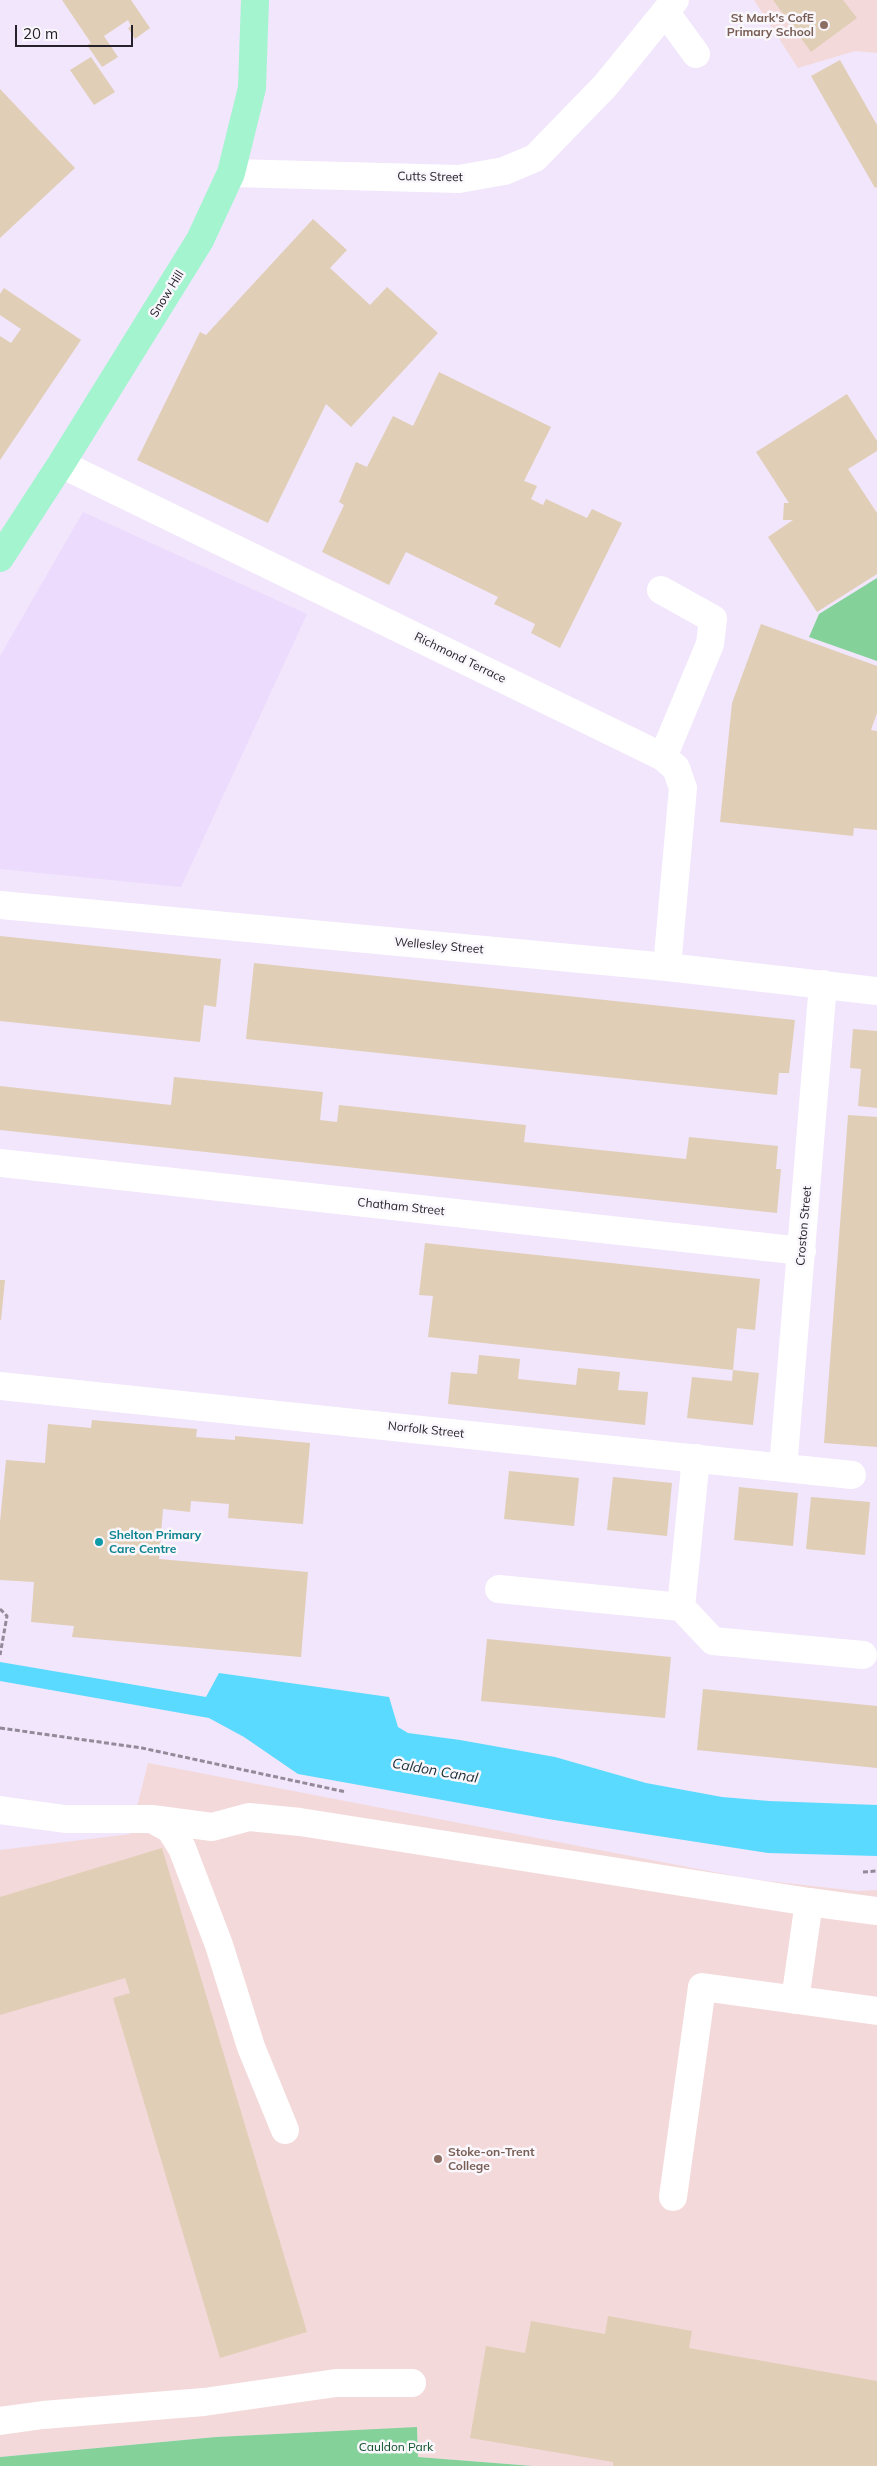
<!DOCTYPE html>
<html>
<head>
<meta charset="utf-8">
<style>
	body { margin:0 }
	#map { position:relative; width:877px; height:2466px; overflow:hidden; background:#f1e6fb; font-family:Mulish,sans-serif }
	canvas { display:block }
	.scale { position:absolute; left:15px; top:25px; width:118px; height:22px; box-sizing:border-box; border:2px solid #26212a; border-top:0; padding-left:6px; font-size:15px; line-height:18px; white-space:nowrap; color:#26212a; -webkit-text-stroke:4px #faf7fc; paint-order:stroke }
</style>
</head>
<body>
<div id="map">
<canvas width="877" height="2466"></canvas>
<div class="scale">20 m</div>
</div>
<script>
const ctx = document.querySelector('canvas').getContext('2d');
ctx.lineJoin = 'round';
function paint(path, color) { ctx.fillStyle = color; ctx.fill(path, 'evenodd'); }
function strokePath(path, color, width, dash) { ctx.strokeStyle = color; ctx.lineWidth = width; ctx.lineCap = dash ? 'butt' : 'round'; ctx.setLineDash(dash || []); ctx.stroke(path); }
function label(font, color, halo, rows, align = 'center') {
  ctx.font = font + ' Mulish,sans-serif'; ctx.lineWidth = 5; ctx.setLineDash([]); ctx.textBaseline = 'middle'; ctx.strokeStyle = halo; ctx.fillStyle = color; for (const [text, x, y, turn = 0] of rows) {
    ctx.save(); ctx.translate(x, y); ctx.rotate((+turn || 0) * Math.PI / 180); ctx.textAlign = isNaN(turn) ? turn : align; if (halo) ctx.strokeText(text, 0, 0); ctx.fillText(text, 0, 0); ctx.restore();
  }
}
paint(new Path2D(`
	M83,512l224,102 -126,273 -181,-18v-213z`), '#eddbfd');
paint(new Path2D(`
	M754,0h123v53l-22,-2 -57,17z
	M148,1763l602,116 107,12 20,-1v576h-344l-115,-9 -1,-29 -201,9 -216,20v-607l130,-16z`), '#f4d9da');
paint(new Path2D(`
	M877,578v83l-68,-24 10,-23z
	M417,2427l1,30 115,9h-533v-9l216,-20z`), '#84d29a');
paint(new Path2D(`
	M0,1662l206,35 13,-24 170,24 9,30 10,6 52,7 95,17 91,26 76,14 47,4 108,4v51l-109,-3 -220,-34 -250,-45 -54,-37 -35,-19 -209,-37z`), '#5adafe');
paint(new Path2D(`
	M62,0h69l19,28 -15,11 -7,-11 3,-2 -3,-6 -24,16 14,21 -16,10 -15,-22 4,-2z
	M773,0h70l14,18 -46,34z
	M91,57l24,35 -21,13 -24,-35z
	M840,60l37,65v62l-2,1 -64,-112z
	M0,89l75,79 -75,70z
	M313,219l34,31 -17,18 40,37 17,-18 51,46 -87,94 -25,-23 -58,119 -131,-63 63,-128 6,3z
	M4,288l77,52 -81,120v-124l11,7 10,-14 -21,-14v-21z
	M439,372l112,55 -27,54 13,5 -6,13 12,6 3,-6 41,19 5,-9 30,14 -62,125 -29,-15 4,-9 -41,-20 4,-7 -92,-45 -17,33 -67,-33 22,-47 -5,-3 17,-40 11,5 26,-51 20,10z
	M847,394l30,47v10l-29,18 29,44v61l-60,38 -49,-75 25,-17h-10l1,-17h5l-33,-51z
	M761,624l116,42v47l-6,17 6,1v99l-23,-2 -1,8 -133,-14 12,-119z
	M0,936l221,23 -5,48 -12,-2 -4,37 -200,-21z
	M254,963l541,57 -6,53h-10l-2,22 -531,-56z
	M853,1029l24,2v77l-19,-2 3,-37 -11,-1z
	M174,1077l149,15 -3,28 17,2 2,-17 187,20 -2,17 162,17 3,-22 89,9 -2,23h5l-4,44 -777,-83v-44l171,19z
	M848,1115l29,2v330l-53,-4z
	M425,1243l335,36 -5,51 -18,-2 -4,42 -305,-33 5,-41 -14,-1z
	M0,1280h5l-4,40h-1z
	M479,1355l41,4 -2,20 58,6 2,-17 42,4 -2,18 30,2 -3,33 -197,-21 3,-32 26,2z
	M733,1370l26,3 -6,52 -66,-7 5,-41 40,4z
	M92,1420l105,9 -1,8 39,3v-4l75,7 -7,81 -75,-6 1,-14 -38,-3 -1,11 -27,-3 -4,50 149,13 -7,85 -229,-20 2,-11 -43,-4 3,-40 -34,-2v-58l6,-62 39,3 3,-39 43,4z
	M509,1471l70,7 -5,48 -70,-7z
	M613,1477l59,6 -5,53 -60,-6z
	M739,1487l59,6 -5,53 -59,-6z
	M811,1497l59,5 -5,53 -59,-6z
	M487,1639l184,18 -6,61 -184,-17z
	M703,1689l174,17v62l-180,-18z
	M162,1848l145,484 -87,26 -107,-360 17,-5 -5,-15 -125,37v-118z
	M608,2316l84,15 -3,17 188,33v85h-264v-4l-143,-24 16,-92 39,7 6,-32 74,13z`), '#e1ceb6');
strokePath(new Path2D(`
	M0,1609l7,7 -7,39
	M0,1728l142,20 204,44
	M863,1872l14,-1`), '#928a99', 3, [5, 2.5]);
strokePath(new Path2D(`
	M666,13l30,41
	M231,173l228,6 45,-8 31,-13 70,-72 70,-86
	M61,464l602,293 13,11 7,20 -16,179
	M661,590l52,29 -3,25 -47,113
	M0,905l667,62 210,24
	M0,1163l802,88
	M0,1386l852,89
	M783,1468l40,-484
	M499,1589l182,18 15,-149
	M681,1607l32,34 150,14
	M0,1810l65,9h87l18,10 12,19 37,97 32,102 34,83
	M152,1819l60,8 37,-10 51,5 509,80
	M795,2000l14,-98 68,9
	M673,2197l29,-210 175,24
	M0,2421l43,-6 161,-13 132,-19h76`), '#fff', 28);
strokePath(new Path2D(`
	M0,558l61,-94 139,-224 31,-67 21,-85 3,-88`), '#a4f4d0', 28);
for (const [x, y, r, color] of [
	[824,25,5,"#8d6e63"],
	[99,1542,5,"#0f9aa8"],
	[438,2159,5,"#8d6e63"]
]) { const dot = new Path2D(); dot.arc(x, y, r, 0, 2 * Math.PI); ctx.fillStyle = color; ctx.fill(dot); strokePath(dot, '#faf7fc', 2); }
label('bold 12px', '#785e54', '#faf7fc', [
	["St Mark's CofE",814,18],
	["Primary School",814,32],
	["Stoke-on-Trent",448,2152,"left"],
	["College",448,2166,"left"]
], 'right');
label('12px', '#26212a', '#faf7fc', [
	["Cutts Street",430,177,1],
	["Snow Hill",167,294,-58],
	["Richmond Terrace",460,658,26],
	["Wellesley Street",439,946,5],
	["Chatham Street",401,1207,6],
	["Croston Street",804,1226,-85],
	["Norfolk Street",426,1430,6]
]);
label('bold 12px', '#0d838f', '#faf7fc', [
	["Shelton Primary",109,1535],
	["Care Centre",109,1549]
], 'left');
label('12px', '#0f512a', '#faf7fc', [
	["Cauldon Park",396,2447]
]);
label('italic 14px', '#172d33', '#faf7fc', [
	["Caldon Canal",435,1771,10]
]);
</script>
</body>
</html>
